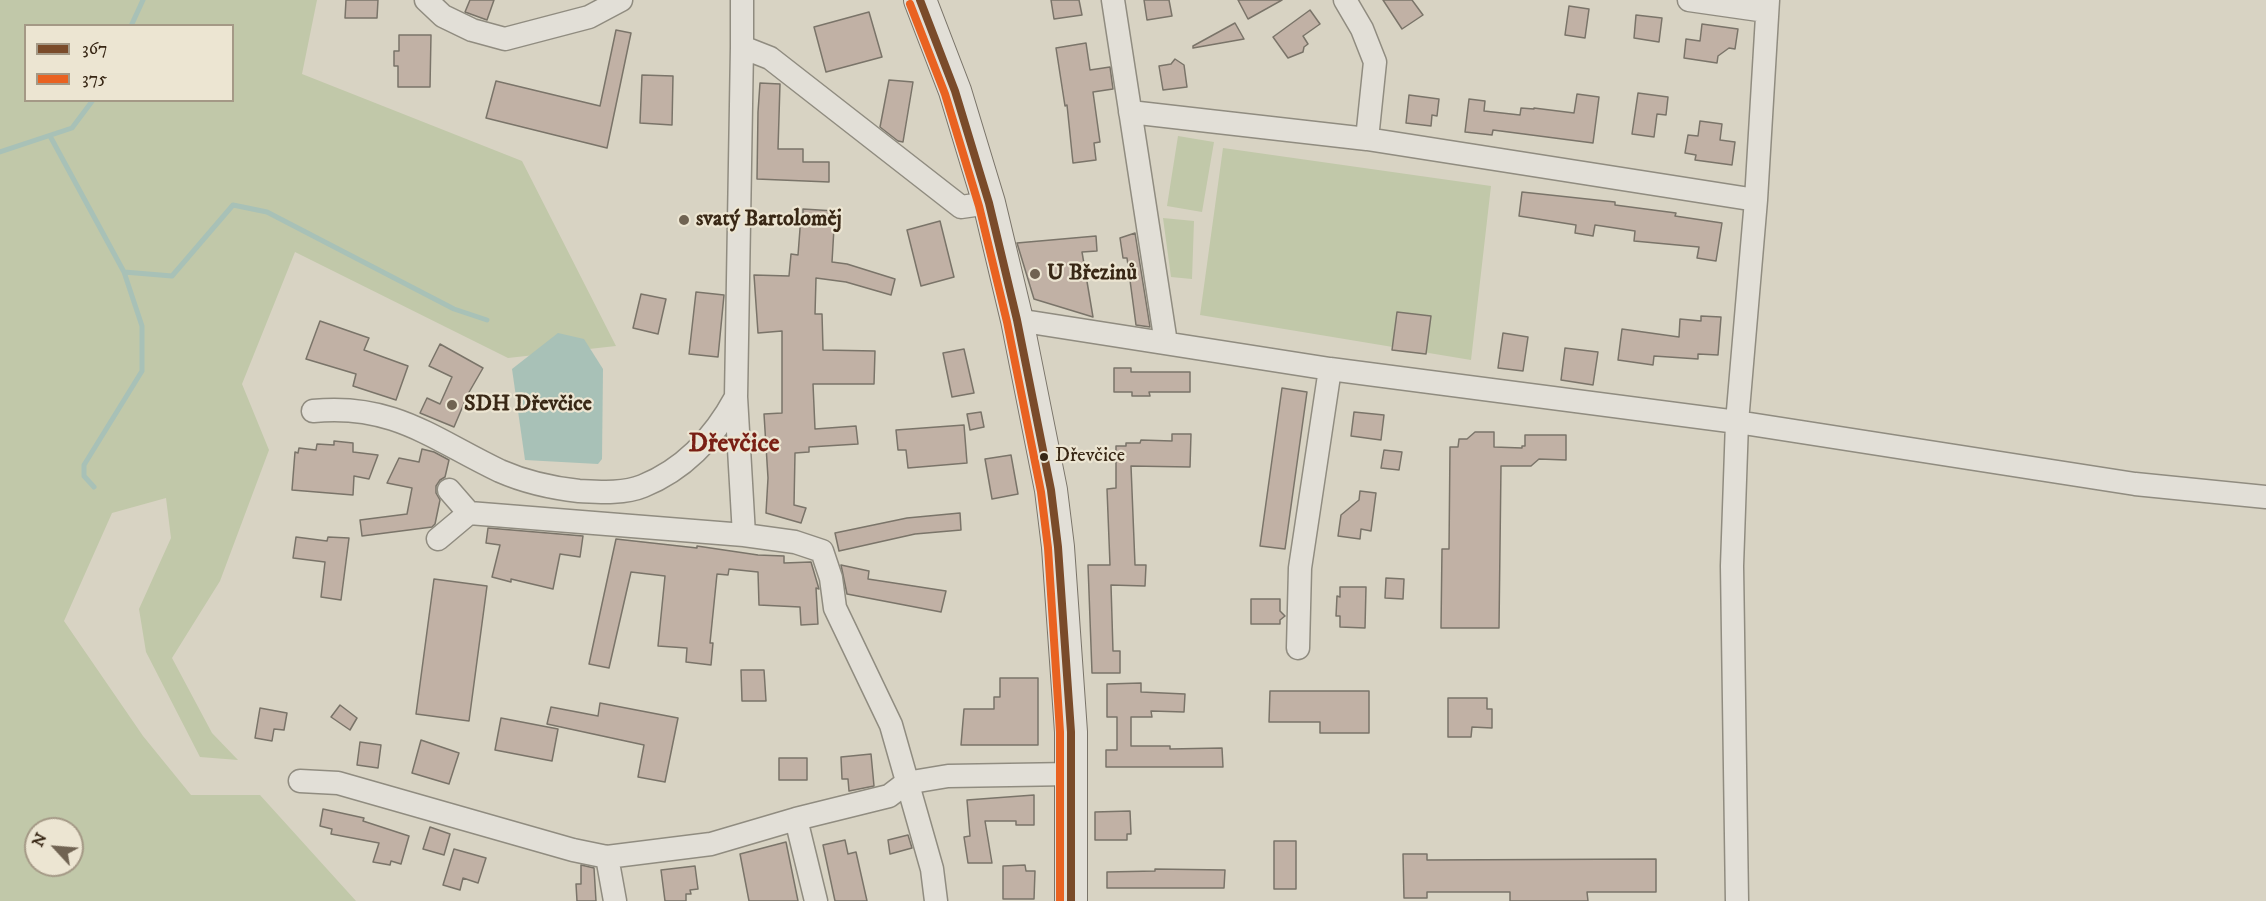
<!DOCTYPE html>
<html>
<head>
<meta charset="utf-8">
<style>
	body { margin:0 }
	#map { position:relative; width:2266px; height:901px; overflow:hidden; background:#d8d3c3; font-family:"IM FELL DW Pica",serif }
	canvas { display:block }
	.legend { position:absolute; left:24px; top:24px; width:210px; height:78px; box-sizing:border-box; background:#ece5d2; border:2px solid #a49986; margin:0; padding:8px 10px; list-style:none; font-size:18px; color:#382715 }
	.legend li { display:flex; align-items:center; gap:12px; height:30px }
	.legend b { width:30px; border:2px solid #a49986 }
	.north { position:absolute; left:24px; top:817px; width:60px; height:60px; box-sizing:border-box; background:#ece5d2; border:2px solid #a49986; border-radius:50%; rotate:296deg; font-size:16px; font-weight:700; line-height:24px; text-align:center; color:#382715 }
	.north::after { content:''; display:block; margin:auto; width:21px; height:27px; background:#706352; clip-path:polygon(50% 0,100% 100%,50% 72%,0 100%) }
</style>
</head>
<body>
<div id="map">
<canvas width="2266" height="901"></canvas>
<ul class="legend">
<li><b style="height:8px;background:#7a4b2a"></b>367</li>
<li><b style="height:8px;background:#e96221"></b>375</li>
</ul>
<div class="north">N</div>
</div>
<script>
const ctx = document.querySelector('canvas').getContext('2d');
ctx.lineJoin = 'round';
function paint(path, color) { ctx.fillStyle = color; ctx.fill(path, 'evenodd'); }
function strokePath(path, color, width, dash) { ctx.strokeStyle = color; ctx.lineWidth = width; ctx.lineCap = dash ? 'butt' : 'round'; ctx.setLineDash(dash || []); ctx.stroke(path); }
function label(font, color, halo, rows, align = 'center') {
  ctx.font = font + ' "IM FELL DW Pica",serif'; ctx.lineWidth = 4.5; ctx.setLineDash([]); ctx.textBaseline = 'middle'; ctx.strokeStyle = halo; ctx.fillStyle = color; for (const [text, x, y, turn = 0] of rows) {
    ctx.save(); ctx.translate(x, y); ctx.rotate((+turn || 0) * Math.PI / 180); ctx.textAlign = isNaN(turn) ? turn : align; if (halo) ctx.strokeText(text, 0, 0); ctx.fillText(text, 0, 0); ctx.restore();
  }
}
paint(new Path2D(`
	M0,0h317l-15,74 220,87 94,185 -108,12 -213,-106 -53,132 27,66 -49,131 -48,77 40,75 26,27 -38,-3 -54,-105 -7,-43 32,-71 -5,-40 -54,15 -48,108 79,115 48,59h69l96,106h-356zM26,26h206v74h-206zM36,829h36v36h-36z
	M1178,136l36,6 -12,70 -35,-6z
	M1223,148l268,38 -20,174 -271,-45z
	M1163,218l31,3 -2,58 -21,-2z`), '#c1c8a9');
paint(new Path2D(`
	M558,333l26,6 19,30 -1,90 -4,5 -73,-4 -13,-91z`), '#a8c1b7');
strokePath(new Path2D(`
	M131,26l12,-26
	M50,136l74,136 48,4 61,-71 34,7 187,97 33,11
	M0,152l72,-24 21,-28
	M94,487l-10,-11v-11l58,-94v-45l-18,-54`), '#a8c1b7', 5);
const building = new Path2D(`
	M346,0h32l-1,18h-32z
	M470,0h24l-7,20 -22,-8z
	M1051,0h28l3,15 -28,4z
	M1144,0h25l3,16 -25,4z
	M1238,0h44l-34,19z
	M1383,0h29l11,15 -21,14z
	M1569,6l20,3 -4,29 -20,-3z
	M1310,10l10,14 -17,12 5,8 -4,3 -1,5 -15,6 -15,-21z
	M869,12l13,45 -56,15 -12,-45z
	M1636,15l26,3 -3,24 -25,-4z
	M1235,23l9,16 -51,9v-2z
	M1702,24l36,5 -3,20 -6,-1 -11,8 -1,7 -33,-5 2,-19 14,2z
	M616,30l15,3 -24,115 -121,-30 10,-37 104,25z
	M399,35h32l-1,52h-32v-21h-4v-15h5z
	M1086,43l4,27 20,-3 3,22 -20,3 7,50 -6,1 2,17 -23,3 -6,-58 -2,1 -9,-58z
	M1175,59l9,6 3,22 -24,3 -4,-24 12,-2z
	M642,75l31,1 -1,49 -32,-2z
	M889,80l24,2 -10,60 -5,-1 -18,-14z
	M760,83l20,1 -2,65h25v13h26v20l-72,-3 1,-67z
	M1638,93l30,4 -2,18 -9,-1 -3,23 -22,-3z
	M1577,94l22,3 -6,46 -100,-13 -1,5 -27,-3 4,-33 16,2 -1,10 36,4 1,-7 13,1v-1l40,5z
	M1409,95l30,4 -2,17 -5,-1 -1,11 -25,-3z
	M1700,121l22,3 -2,16 15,2 -3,23 -37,-5 1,-5 -11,-2 3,-18 10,1z
	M1522,192l93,10v3l61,8 -1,3 47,7 -6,38 -19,-3 2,-11 -65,-6 1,-10 -40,-6 -2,11 -18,-3 1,-8 -57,-9z
	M803,209l32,2 -3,51 15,2 48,15 -4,16 -45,-13 -30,-4 -1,36h7l1,36 52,1 -1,33h-61l2,45 41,-3 2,18 -49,3v5l-14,1 -1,52 12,3 -5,15 -35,-10 2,-35 -4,-64 18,-1v-82l-24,2 -4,-58 35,1 2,-22 7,1 3,-39h2z
	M940,221l14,56 -33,9 -14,-56z
	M1135,233l15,94 -14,-2 -9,-67h-4l-3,-20z
	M1096,236l1,15 -15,1 11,65 -59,-18 -17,-56z
	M696,292l28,3 -6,62 -29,-3z
	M641,294l25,5 -8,35 -25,-6z
	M1397,312l34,4 -5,38 -34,-4z
	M1701,316l20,1 -3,38 -20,-1v5l-44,-3 -1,9 -35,-5 4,-31 57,8 1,-18 21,2z
	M320,321l49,17 -5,12 44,16 -12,34 -43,-14 3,-12 -50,-15z
	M1503,333l25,4 -5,34 -25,-3z
	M440,344l43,24 -15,26 -14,33 -34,-14 7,-15 13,6 12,-27 -23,-11z
	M1565,348l33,4 -5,33 -32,-5z
	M964,349l10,44 -22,4 -9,-44z
	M1114,368h17v4h59v20h-41l1,4h-18v-4h-18z
	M1282,388l25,4 -22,157 -25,-3z
	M981,412l3,15 -14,3 -3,-16z
	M1354,412l30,3 -3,25 -30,-4z
	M964,425l3,38 -59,5 -2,-18h-8l-2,-20z
	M1475,432h19v15l28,1v-2h3v-11h41v25l-27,-1 -8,7h-30l-2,162h-58l1,-79h7l1,-102h8l1,-8h8z
	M1172,434h19l-1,33 -59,-1 4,99h11l-1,21 -34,-1 2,66h7v22h-28l-4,-108h22l-3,-76 9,-1v-42h10v-3h14l1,-3 31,1z
	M334,441l19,2v9l25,3 -9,24 -15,-3 -1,19 -61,-5 3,-38 3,1 1,-5 17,2 1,-6 17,1z
	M422,449l12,3 15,8 -4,17 -5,3 -4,6v7l4,7 -5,24 -3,3 -70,9 -2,-16 47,-6 5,-26 -25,-5 12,-25 20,4z
	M1384,450l18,2 -3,18 -18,-2z
	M1011,455l7,39 -26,5 -7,-40z
	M1360,491l16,2 -5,38 -10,-2 -1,10 -22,-3 3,-21 18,-15z
	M960,513l1,17 -46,4 -76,17 -4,-18 72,-15z
	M488,528l95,8 -3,21 -20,-3 -7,35 -42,-10v3l-19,-5 8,-32 -14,-2z
	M296,537l31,4 1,-4 21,1 -8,62 -20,-3 4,-35 -32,-4z
	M616,539l81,9v-2l61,9 26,1v7l27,-1 8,27 -3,-1 2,36 -17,1 -1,-18 -41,-2 -1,-33 -29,-3 -1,6 -11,-1 -7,69h3l-2,22 -25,-3 1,-14 -29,-2 7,-70 -34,-4 -22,96 -20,-4z
	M841,565l28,6 -1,8 78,12 -5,21 -94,-18z
	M1386,578l18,1 -1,20 -18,-1z
	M434,579l53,7 -18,135 -53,-7z
	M1340,587h26l-1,41 -25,-1v-11h-4l1,-20 3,1z
	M1251,599h29v12l5,5 -5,4v4h-29z
	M741,670h23l2,31h-24z
	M1000,678h38v67h-77l3,-36h30v-12h6z
	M1141,683v9l44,2 -1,18 -33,-1 1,6h-21v29h39v3l52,-1 1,19h-117v-17h11v-33h-10v-33z
	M1270,691h99v42h-49v-11h-51z
	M1448,698h39v11h5v19l-20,-1 -1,10h-23z
	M600,703l78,15 -13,64 -27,-5 6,-32 -97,-21 4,-17 47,9z
	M340,705l17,13 -7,12 -19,-13z
	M260,708l27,5 -3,17 -10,-1 -2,12 -17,-3z
	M501,718l57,11 -6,32 -57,-11z
	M421,740l38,13 -10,31 -37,-11z
	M360,742l21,3 -3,23 -21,-3z
	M871,754l3,32 -25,5 -1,-12h-6l-1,-22z
	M779,758h28v22h-28z
	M1034,795v30h-18v-4h-31l7,42h-24l-4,-26 6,-1 -3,-36z
	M323,809l41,9 -1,3 46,15 -8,28 -10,-3 -1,4 -17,-3 6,-19 -48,-9 1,-5 -12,-3z
	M1130,811l1,23h-4v6h-32v-28z
	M430,827l20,7 -6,21 -21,-6z
	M908,835l4,13 -22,6 -2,-14z
	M845,840l3,14 8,-2 11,49h-32l-12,-56z
	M1274,841h22v48h-22z
	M786,842l12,59h-49l-9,-47z
	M454,849l32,9 -8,25 -15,-5 -3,12 -17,-5z
	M1403,854h24v6l229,-1v33h-69l1,9h-78v-9h-83v6h-23z
	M581,865l13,3 2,33h-19l-1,-17h5z
	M1025,865l1,6h9l-1,28h-31v-33z
	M695,866l3,23 -8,1 1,4h-5v7h-21l-4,-31z
	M1155,869l70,1 -1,18h-117v-16l48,-1z`);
paint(building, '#c1b1a5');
strokePath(building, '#7a7469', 1.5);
const minor = new Path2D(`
	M426,0l17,16 29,14 33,9 84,-22 32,-17
	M742,0v47l28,11 191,149 28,-4
	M1113,0l53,343
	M1345,0l17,29 13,33 -8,77
	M1689,0l77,11
	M742,47l-6,350 8,138
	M1130,112l237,27 389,61
	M1017,320l313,49 407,53 398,62 131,13
	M313,411c80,-8 120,28 187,60 25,11 52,17 79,20 20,1 45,3 64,-5 42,-17 72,-50 93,-89
	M449,490l20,23
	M438,539l31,-26 275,22 51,7 27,9 9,27 4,30 56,117 41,144 4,32
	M1298,648l2,-80 30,-199
	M300,781l38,2 235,67 34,7 104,-13 85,-25 93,-23 17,-13 42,-7 123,-2
	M796,819l20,82
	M607,857l8,44
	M1737,901l-5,-335 5,-144 19,-222 12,-200`);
const secondary = new Path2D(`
	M920,0l35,91 34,112 28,117 34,170 7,57 13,185v169`);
strokePath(minor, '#908c80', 25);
strokePath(secondary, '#7a7469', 34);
strokePath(minor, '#e2dfd7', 22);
strokePath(secondary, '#e2dfd7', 32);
strokePath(new Path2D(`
	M920,0l35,91 34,112 28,117 34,170 7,57 13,185v169`), '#7a4b2a', 8);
strokePath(new Path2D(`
	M910,4l35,90 34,112 28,116 34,170 7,56 12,184v169`), '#e96221', 8);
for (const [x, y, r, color] of [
	[684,220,6,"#706352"],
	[1035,274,6,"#706352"],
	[452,405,6,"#706352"],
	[1044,457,5,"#382715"]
]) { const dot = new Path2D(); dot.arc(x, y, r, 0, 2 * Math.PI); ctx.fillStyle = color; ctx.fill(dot); strokePath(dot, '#ece5d2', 2); }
label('20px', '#382715', '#ece5d2', [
	["Dřevčice",1055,457]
], 'left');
label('bold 22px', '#382715', '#ece5d2', [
	["svatý Bartoloměj",696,220],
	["U Březinů",1047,274],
	["SDH Dřevčice",464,405]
], 'left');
label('bold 26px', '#7a1f14', '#ece5d2', [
	["Dřevčice",734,446]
]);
</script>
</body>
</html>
